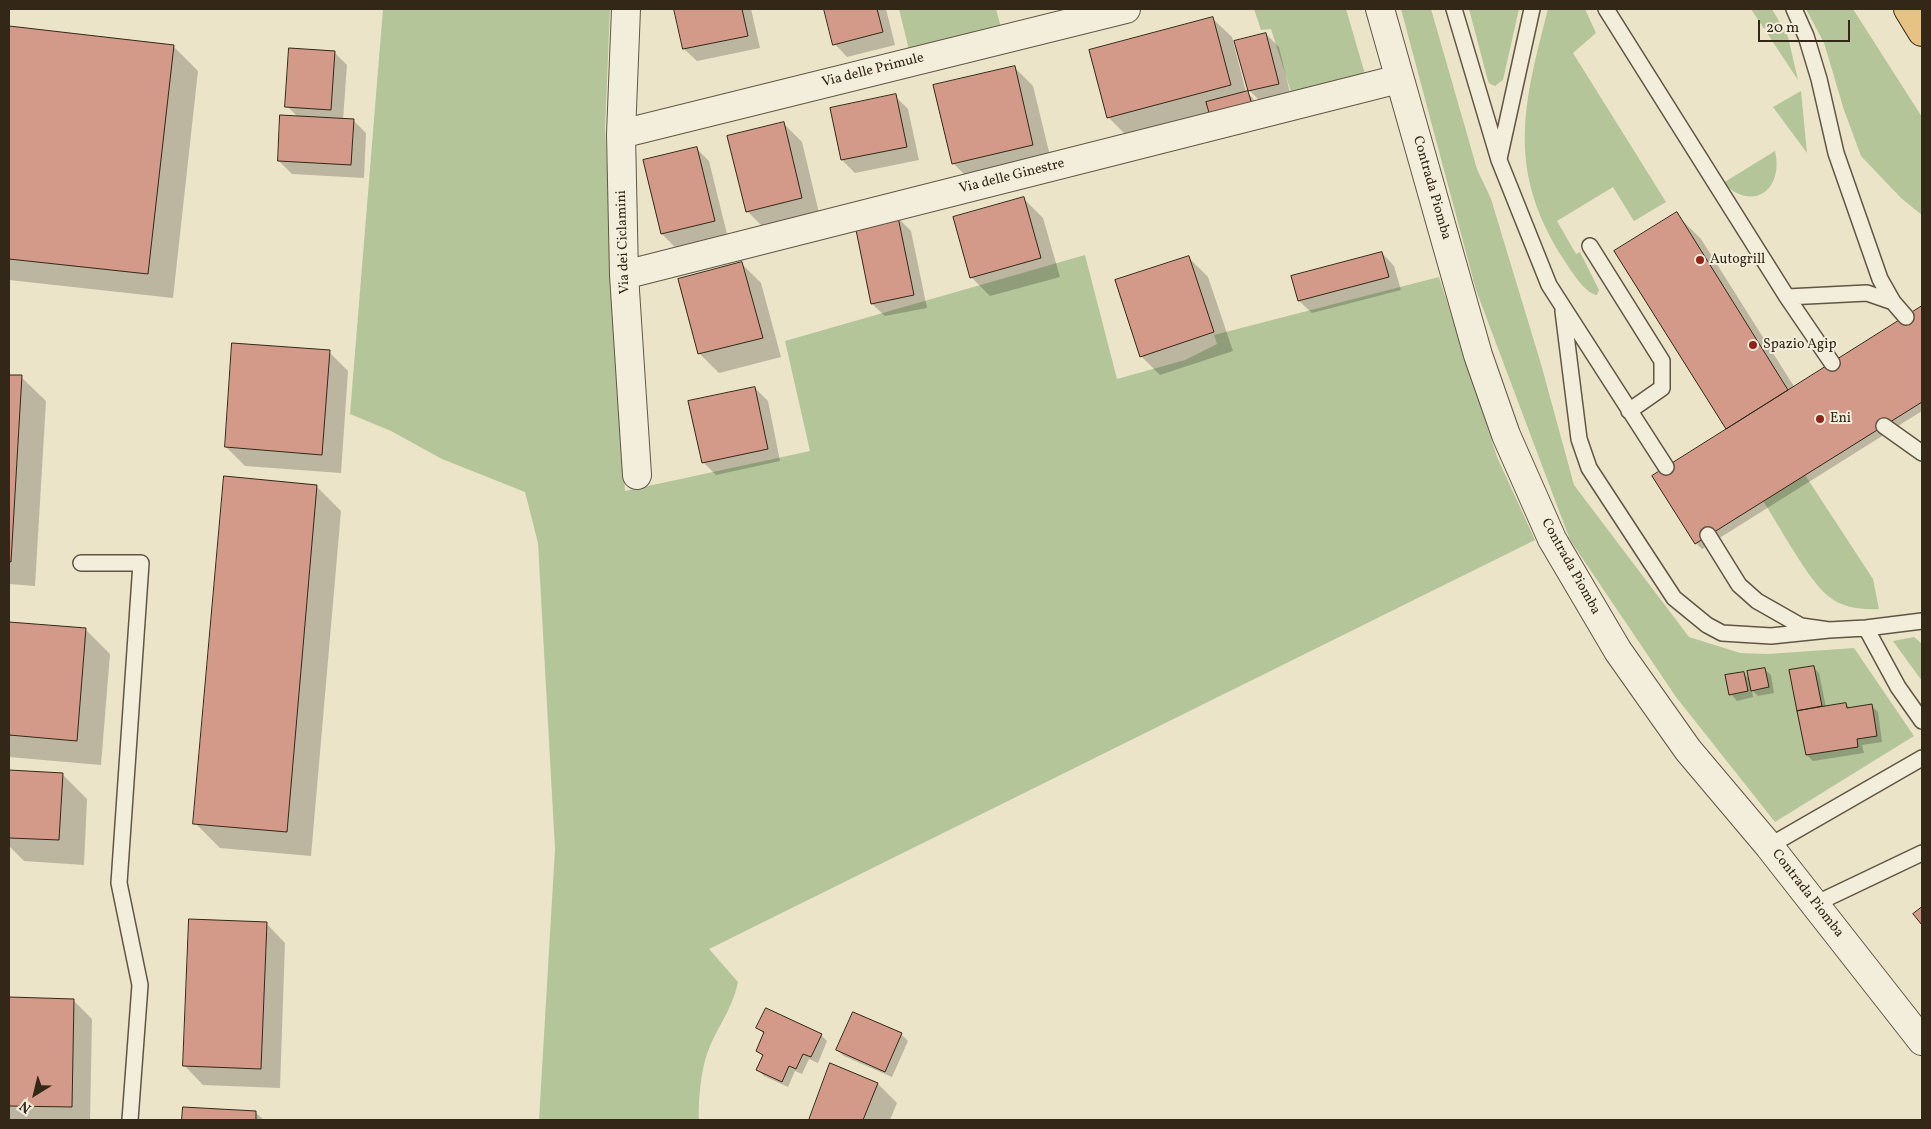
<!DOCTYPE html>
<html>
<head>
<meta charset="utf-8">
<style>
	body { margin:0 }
	#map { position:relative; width:1931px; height:1129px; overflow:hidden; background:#ece4c8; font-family:Vollkorn,serif }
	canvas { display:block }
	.frame { position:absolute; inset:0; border:10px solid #332718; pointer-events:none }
	.north { position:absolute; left:10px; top:1069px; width:50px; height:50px; -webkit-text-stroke:4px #f3eddb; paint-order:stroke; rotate:216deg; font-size:14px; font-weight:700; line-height:20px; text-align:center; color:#332718 }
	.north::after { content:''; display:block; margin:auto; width:18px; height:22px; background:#332718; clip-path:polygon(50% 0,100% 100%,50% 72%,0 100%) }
	.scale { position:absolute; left:1758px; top:20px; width:92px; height:22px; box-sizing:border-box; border:2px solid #332718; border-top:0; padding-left:6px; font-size:15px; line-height:18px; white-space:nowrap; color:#332718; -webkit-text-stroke:4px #f3eddb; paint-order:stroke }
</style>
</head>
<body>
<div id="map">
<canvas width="1931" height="1129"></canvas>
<div class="frame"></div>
<div class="north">N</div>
<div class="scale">20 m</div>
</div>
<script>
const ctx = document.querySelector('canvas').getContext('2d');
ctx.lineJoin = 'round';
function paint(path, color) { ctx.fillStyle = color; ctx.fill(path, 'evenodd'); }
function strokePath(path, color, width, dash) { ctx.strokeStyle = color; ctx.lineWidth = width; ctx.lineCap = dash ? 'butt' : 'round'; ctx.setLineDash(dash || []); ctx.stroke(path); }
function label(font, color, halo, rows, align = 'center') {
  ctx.font = font + ' Vollkorn,serif'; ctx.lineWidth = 4; ctx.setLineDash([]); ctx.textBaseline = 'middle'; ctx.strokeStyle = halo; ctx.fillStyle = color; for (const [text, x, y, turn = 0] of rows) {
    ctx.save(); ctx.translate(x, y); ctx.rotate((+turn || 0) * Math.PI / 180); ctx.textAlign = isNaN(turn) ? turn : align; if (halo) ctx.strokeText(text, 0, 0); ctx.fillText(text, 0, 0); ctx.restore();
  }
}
paint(new Path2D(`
	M383,9h227l-5,120 20,362 185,-40 -25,-110 300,-86 32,124 68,-19 32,-16 -3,-9 225,-58 58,180 38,83 -826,409 29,33c-6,29 -22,46 -31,72 -6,17 -9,48 -8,66h-160l16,-271 -17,-306 -13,-51 -83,-33 -51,-28 -41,-17z
	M899,9h97l6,22 -92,23z
	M1254,9h92l21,72 -74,17 -22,-69 -10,1z
	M1401,9h30l46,160 14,30 50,165 33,121 115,152 51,16 28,1 86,-6 60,88 -139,86 -99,-125 -106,-157 -94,-250z
	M1469,9h50l-16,71 -8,6 -5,-2 -2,-3z
	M1548,9h37l11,24 -23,20 93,149 -32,19 -21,-34 -56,34 19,33 4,-2 19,38 -2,5c-13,-2 -26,-25 -33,-35 -58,-90 -41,-154 -16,-251z
	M1751,9h21l16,28 10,43z
	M1806,9h47l69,108v98l-20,-16 -41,-43 -17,-46 -20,-67z
	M1801,91l6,62 -34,-46z
	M1775,151c9,38 -21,62 -52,32z
	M1805,475l68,104 6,30c-18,1 -36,-1 -51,-13 -20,-16 -49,-71 -65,-95z
	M1914,637l8,7v37l-29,-40z`), '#b4c599');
paint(new Path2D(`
	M675,9h76l9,39 -63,13 -13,-12z
	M826,9h60l9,36 -48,12 -12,-13z
	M1212,18l20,19 14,55 7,6 5,16 -131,22 -19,-19z
	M9,27l164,19 25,25 -25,227 -164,-18z
	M1266,34l13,13 12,50 -29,6 -13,-13z
	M334,52l13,13 -4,55h10l13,13 -2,45 -72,-4 -13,-13 19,-44 -11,-11z
	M1014,67l19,19 19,78 -80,18 -19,-19z
	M895,96l13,13 11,51 -64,13 -13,-13z
	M783,123l19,19 18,75 -54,13 -19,-19z
	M696,148l13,13 18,73 -52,13 -13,-13 -18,-73z
	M1024,199l19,19 17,59 -70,19 -19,-19z
	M1676,214l25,25 94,149 127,-80v103l-220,138 -6,-6 32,-113 -112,-178z
	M898,218l13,13 16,77 -42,8 -13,-12z
	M1382,253l12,13 7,24 -89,23 -13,-12z
	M1189,258l19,19 25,74 -73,24 -19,-19z
	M742,264l19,19 20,74 -62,16 -19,-19 -20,-74z
	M329,352l19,19 -7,102 -96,-7 -19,-19z
	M9,376l12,1 25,24 -11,185 -26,-2z
	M755,388l13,13 12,60 -64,14 -13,-13z
	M317,487l24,24 -30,345 -91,-8 -25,-25z
	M9,623l76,6 25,25 -9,111 -92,-8z
	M1813,667l6,6 7,34 20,-3 5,5 20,-4 7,7 4,30 -20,3 2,8 -51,8 -6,-6 -17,-84z
	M1764,669l7,6 3,18 -16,3 -6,-6 1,7 -16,4 -6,-7 12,-21 7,7z
	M9,771l53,3 25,25 -3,66 -60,-4 -15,-15z
	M266,923l19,20 -5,145 -77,-3 -19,-20z
	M9,999l64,1 19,19 -2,101h-81z
	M853,1014l49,21 6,6 -16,36 -48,-21 -7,-6z
	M758,1028l63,7 6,6 -9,22 -9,-4 -7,15 -7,-3 -7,16 -24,-11 -6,-6 6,-13 -7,-6 8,-16z
	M831,1065l47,19 19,19 -7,17h-80z
	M184,1109l71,3 9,8h-80z`), '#0003');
const building = new Path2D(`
	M674,9h68l6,27 -65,13z
	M824,9h53l6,23 -50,13z
	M1213,17l18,68 -124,33 -18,-68z
	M9,26l165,19 -26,229 -139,-15z
	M1266,33l13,51 -31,7 -14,-50z
	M289,48l46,3 -4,59 -46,-3z
	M1015,66l18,79 -81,19 -19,-79z
	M1248,91l5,17 -42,12 -5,-18z
	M896,94l11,53 -66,13 -11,-52z
	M280,115l74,4 -3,46 -73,-4z
	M784,122l18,76 -56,14 -19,-76z
	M697,147l18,74 -54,13 -18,-74z
	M1024,197l17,61 -71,20 -17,-61z
	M1677,212l111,178 -62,39 -112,-178z
	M898,217l16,78 -43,9 -16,-79z
	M1382,252l7,25 -91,24 -7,-25z
	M1189,256l25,76 -74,25 -25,-77z
	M742,262l21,76 -65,16 -20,-75z
	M1922,306v96l-227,142 -43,-68z
	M232,343l98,7 -8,105 -97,-8z
	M9,375h13l-11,187 -2,-1z
	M755,387l13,62 -66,14 -14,-62z
	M224,476l93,9 -30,347 -94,-8z
	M9,622l77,6 -9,113 -68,-6z
	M1814,666l8,40 -25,5 -8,-41z
	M1765,668l4,19 -18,4 -4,-20z
	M1744,672l4,19 -19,4 -4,-20z
	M1846,703l1,5 25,-4 5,32 -20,3 1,8 -52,8 -9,-44z
	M9,770l54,3 -4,67 -50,-2z
	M1922,907v18l-9,-11z
	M189,919l78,3 -6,147 -78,-3z
	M9,997l65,2 -2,108 -63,-1z
	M766,1008l56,26 -11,23 -8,-3 -7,15 -7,-3 -7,16 -26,-12 7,-15 -7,-4 8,-19 -8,-4z
	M853,1012l49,21 -17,39 -49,-22z
	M830,1063l48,20 -15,37h-54z
	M183,1107l73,4v9h-74z`);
paint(building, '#d39a89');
strokePath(building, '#332718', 1);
const lane = new Path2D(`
	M1454,9l45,151 50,125 117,182
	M1606,9l181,288 45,66
	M1794,9l12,27 13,43 17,74 44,126 13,23 13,15
	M1499,159l33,-150
	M1590,246l72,115v27l-33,23
	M1787,297l80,-4 26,9
	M1563,311l16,128 10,29 85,130 33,27 15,8 49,3 58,-6
	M1884,426l38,27
	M1708,535l31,50 18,16 44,25 28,4 37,-2 56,-7
	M81,563h60l-22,320 21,102 -10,135
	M1866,628l32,59 24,34
	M1769,846l153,-88
	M1815,904l107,-51`);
const street = new Path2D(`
	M626,9l-5,125 3,141 13,200
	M1380,9l98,346 28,80 46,104 66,112 70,99 81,96 153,195
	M621,134l505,-125
	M624,275l775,-196`);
const highway = new Path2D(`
	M1908,9l14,23`);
strokePath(lane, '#615644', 18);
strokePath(street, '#615644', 30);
strokePath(highway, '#332718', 30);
strokePath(lane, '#f3eddb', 15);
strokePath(street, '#f3eddb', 28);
strokePath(highway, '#e6c284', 28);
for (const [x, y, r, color] of [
	[1700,260,5,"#8f2418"],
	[1753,345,5,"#8f2418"],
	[1820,419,5,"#8f2418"]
]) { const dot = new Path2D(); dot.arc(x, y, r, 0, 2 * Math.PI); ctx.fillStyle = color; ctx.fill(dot); strokePath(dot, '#f3eddb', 2); }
label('14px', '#332718', '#f3eddb', [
	["Via delle Primule",873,71,-14],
	["Via delle Ginestre",1012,177,-14],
	["Contrada Piomba",1431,188,74],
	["Via dei Ciclamini",624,242,-92],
	["Contrada Piomba",1570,567,61],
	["Contrada Piomba",1807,894,52]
]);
label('14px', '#332718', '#f3eddb', [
	["Autogrill",1710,260],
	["Spazio Agip",1763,345],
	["Eni",1830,419]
], 'left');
</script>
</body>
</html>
